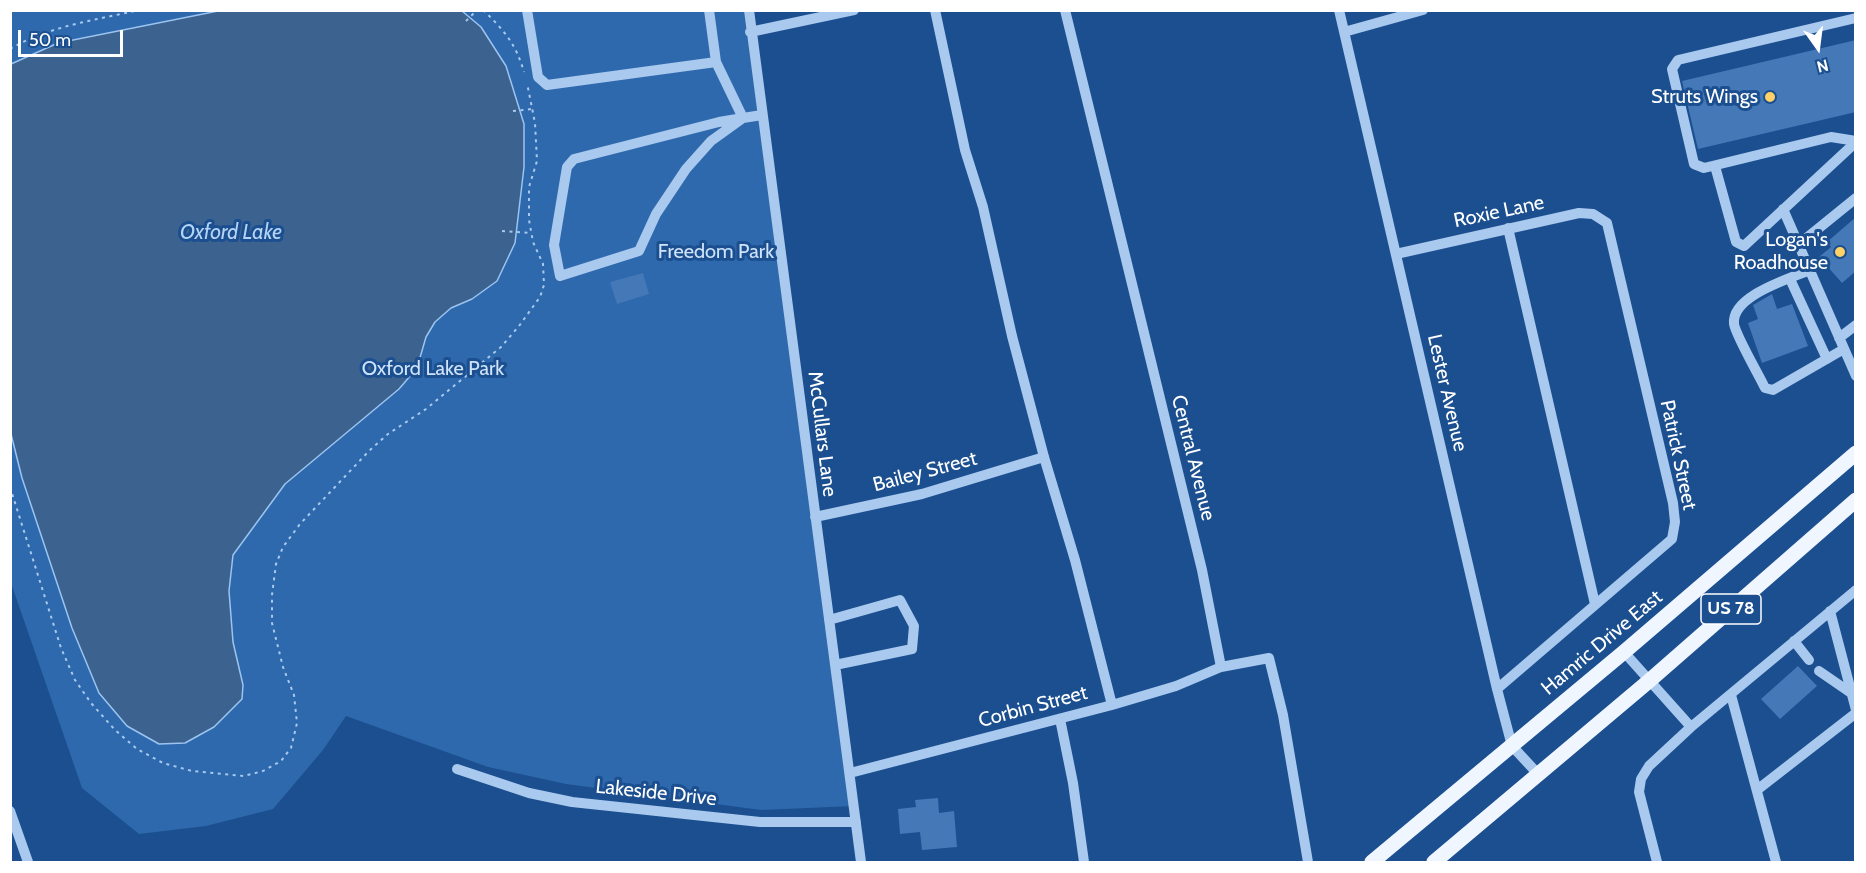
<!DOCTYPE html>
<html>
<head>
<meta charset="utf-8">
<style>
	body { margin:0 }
	#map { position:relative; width:1866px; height:873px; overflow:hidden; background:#1b4f8f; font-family:Cabin,sans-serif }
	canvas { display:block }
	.frame { position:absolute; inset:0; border:12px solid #fff; pointer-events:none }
	.north { position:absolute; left:1788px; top:18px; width:60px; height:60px; -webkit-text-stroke:4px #1b4f8f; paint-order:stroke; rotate:166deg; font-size:16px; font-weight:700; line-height:24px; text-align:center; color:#fff }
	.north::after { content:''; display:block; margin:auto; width:21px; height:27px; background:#fff; clip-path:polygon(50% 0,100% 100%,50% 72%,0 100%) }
	.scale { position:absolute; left:18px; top:30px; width:105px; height:27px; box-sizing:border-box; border:3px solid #fff; border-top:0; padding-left:8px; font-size:18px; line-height:21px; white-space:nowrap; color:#fff; -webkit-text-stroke:4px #1b4f8f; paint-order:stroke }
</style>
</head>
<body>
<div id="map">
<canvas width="1866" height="873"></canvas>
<div class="frame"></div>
<div class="north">N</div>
<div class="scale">50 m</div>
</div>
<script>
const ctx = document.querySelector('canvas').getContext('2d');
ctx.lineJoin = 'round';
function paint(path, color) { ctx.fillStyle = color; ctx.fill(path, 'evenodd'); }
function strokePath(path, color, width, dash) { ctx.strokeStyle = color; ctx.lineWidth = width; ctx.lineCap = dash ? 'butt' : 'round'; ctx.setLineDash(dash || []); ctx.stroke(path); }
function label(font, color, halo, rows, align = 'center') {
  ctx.font = font + ' Cabin,sans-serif'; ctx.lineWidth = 6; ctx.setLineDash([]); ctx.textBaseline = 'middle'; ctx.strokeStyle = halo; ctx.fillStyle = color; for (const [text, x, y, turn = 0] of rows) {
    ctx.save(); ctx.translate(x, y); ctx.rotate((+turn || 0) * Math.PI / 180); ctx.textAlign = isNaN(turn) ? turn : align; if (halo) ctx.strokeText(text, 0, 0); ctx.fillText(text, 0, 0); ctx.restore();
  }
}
paint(new Path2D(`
	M10,11h739l105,795 -93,4 -195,-26 -78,-17 -142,-51 -23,34 -50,59 -67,17 -67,8 -57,-46 -71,-205z`), '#2e69ad');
const water = new Path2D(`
	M223,10l239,1 19,16 25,39 18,58v43l-9,76 -18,38 -25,18 -21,9 -16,14 -9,15 -9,31 -18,21 -114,95 -52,71 -4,36 4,51 10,43 -1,14 -28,28 -29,16 -26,1 -32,-18 -28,-33 -27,-65 -50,-150 -11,-44v-370l47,-21z`);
paint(water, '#3c6290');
strokePath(water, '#9cc4f0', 1.5);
paint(new Path2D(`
	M1856,40v72l-158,37 -16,-68z
	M1856,217v54l-14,12 -23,-26 12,-10 -4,-5z
	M643,273l6,21 -32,10 -7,-22z
	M1772,294l5,15 15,-5 16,42 -46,17 -14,-40 10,-4 -5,-14z
	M1798,666l19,20 -37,33 -19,-20z
	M938,798l1,15 15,-2 3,36 -35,3 -2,-18 -20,2 -2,-25 18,-2 -1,-7z`), '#4478b7');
strokePath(new Path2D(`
	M483,10c21,20 33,34 41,62
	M466,21l11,-11
	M10,49c39,-23 86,-29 129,-39
	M513,111l19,-2
	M502,231l29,2
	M10,487l51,161 14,32 16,23 24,27 22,19 26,14 29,8 52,5 19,-5 18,-10 10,-13 6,-25 -3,-28 -11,-28 -11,-44v-28l4,-31 7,-17 17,-23 69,-73 19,-17 38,-25 75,-62 18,-21 21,-29 4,-12 -1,-21 -10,-22 -4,-22v-33l8,-26 -2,-38 -8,-40`), '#a9c9ee', 2, [3, 4.5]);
strokePath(new Path2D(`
	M527,10l11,67 9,8 169,-23
	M709,10l7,52 27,56 19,-3
	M749,10l112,852
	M935,10l30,140 18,57 29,129 32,121 31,103 37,145
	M1065,10l137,560 19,97
	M1339,10l158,679 15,57 26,28
	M1856,18l-178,42 -6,9 22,95 10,4 127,-31 25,4
	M750,32l104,-22
	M1344,32l79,-22
	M743,118l-32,23 -25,28 -30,45 -17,37 -79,25 -6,-31 13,-78 7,-8 145,-37z
	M1715,166l21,76 8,4 112,-104
	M1783,209l73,167
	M1508,228l87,376
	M1798,245l58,-47
	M1396,254l183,-41 14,1 14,9 66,280 2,19 -3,17 -175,150
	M1810,270c-21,9 -79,26 -76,54 2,12 25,51 31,64l8,2 71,-41
	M1790,279l37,80
	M1839,338l17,-13
	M815,517l107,-23 122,-37
	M1830,611l26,99
	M829,620l71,-20 14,26 -2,23 -77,16
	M1794,641l15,19
	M1624,652l67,75
	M1819,671l32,22
	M1731,695l45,167
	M1060,719l13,64 11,79
	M457,769l72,24 43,9 188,20h96
	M850,773l262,-68 64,-19 45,-19 48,-9 14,57 25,147
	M1757,790l99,-77
	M10,811l18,51
	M1657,862l-18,-70 2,-13 8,-13 42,-39 165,-137`), '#a9c9ee', 10);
strokePath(new Path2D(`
	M1372,862l252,-210 232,-199
	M1434,862l215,-181 207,-181`), '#f0f6ff', 15);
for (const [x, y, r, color] of [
	[1770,97,6,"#ffd166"],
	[1840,252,6,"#ffd166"]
]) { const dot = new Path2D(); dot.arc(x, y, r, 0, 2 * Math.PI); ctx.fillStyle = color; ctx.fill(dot); strokePath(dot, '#1b4f8f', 2); }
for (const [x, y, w] of [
	[1731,609,60]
]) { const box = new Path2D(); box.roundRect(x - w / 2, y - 15, w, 30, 4.5); ctx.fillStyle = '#1b4f8f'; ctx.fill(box); strokePath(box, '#fff', 1.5); }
label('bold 18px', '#fff', null, [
	["US 78",1731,609]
]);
label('20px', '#fff', '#1b4f8f', [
	["Struts Wings",1758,97],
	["Logan's",1828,240],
	["Roadhouse",1828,263]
], 'right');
label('20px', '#fff', '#1b4f8f', [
	["Roxie Lane",1499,212,-12],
	["Lester Avenue",1447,393,77],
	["McCullars Lane",822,434,83],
	["Patrick Street",1678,455,78],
	["Central Avenue",1193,458,76],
	["Bailey Street",925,472,-15],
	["Hamric Drive East",1602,643,-40],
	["Corbin Street",1033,707,-15],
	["Lakeside Drive",656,793,6]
]);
label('20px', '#cfe3fa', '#1b4f8f', [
	["Freedom Park",716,252],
	["Oxford Lake Park",433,369]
]);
label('italic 21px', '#b5d3f5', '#1b4f8f', [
	["Oxford Lake",231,233]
]);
</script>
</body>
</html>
